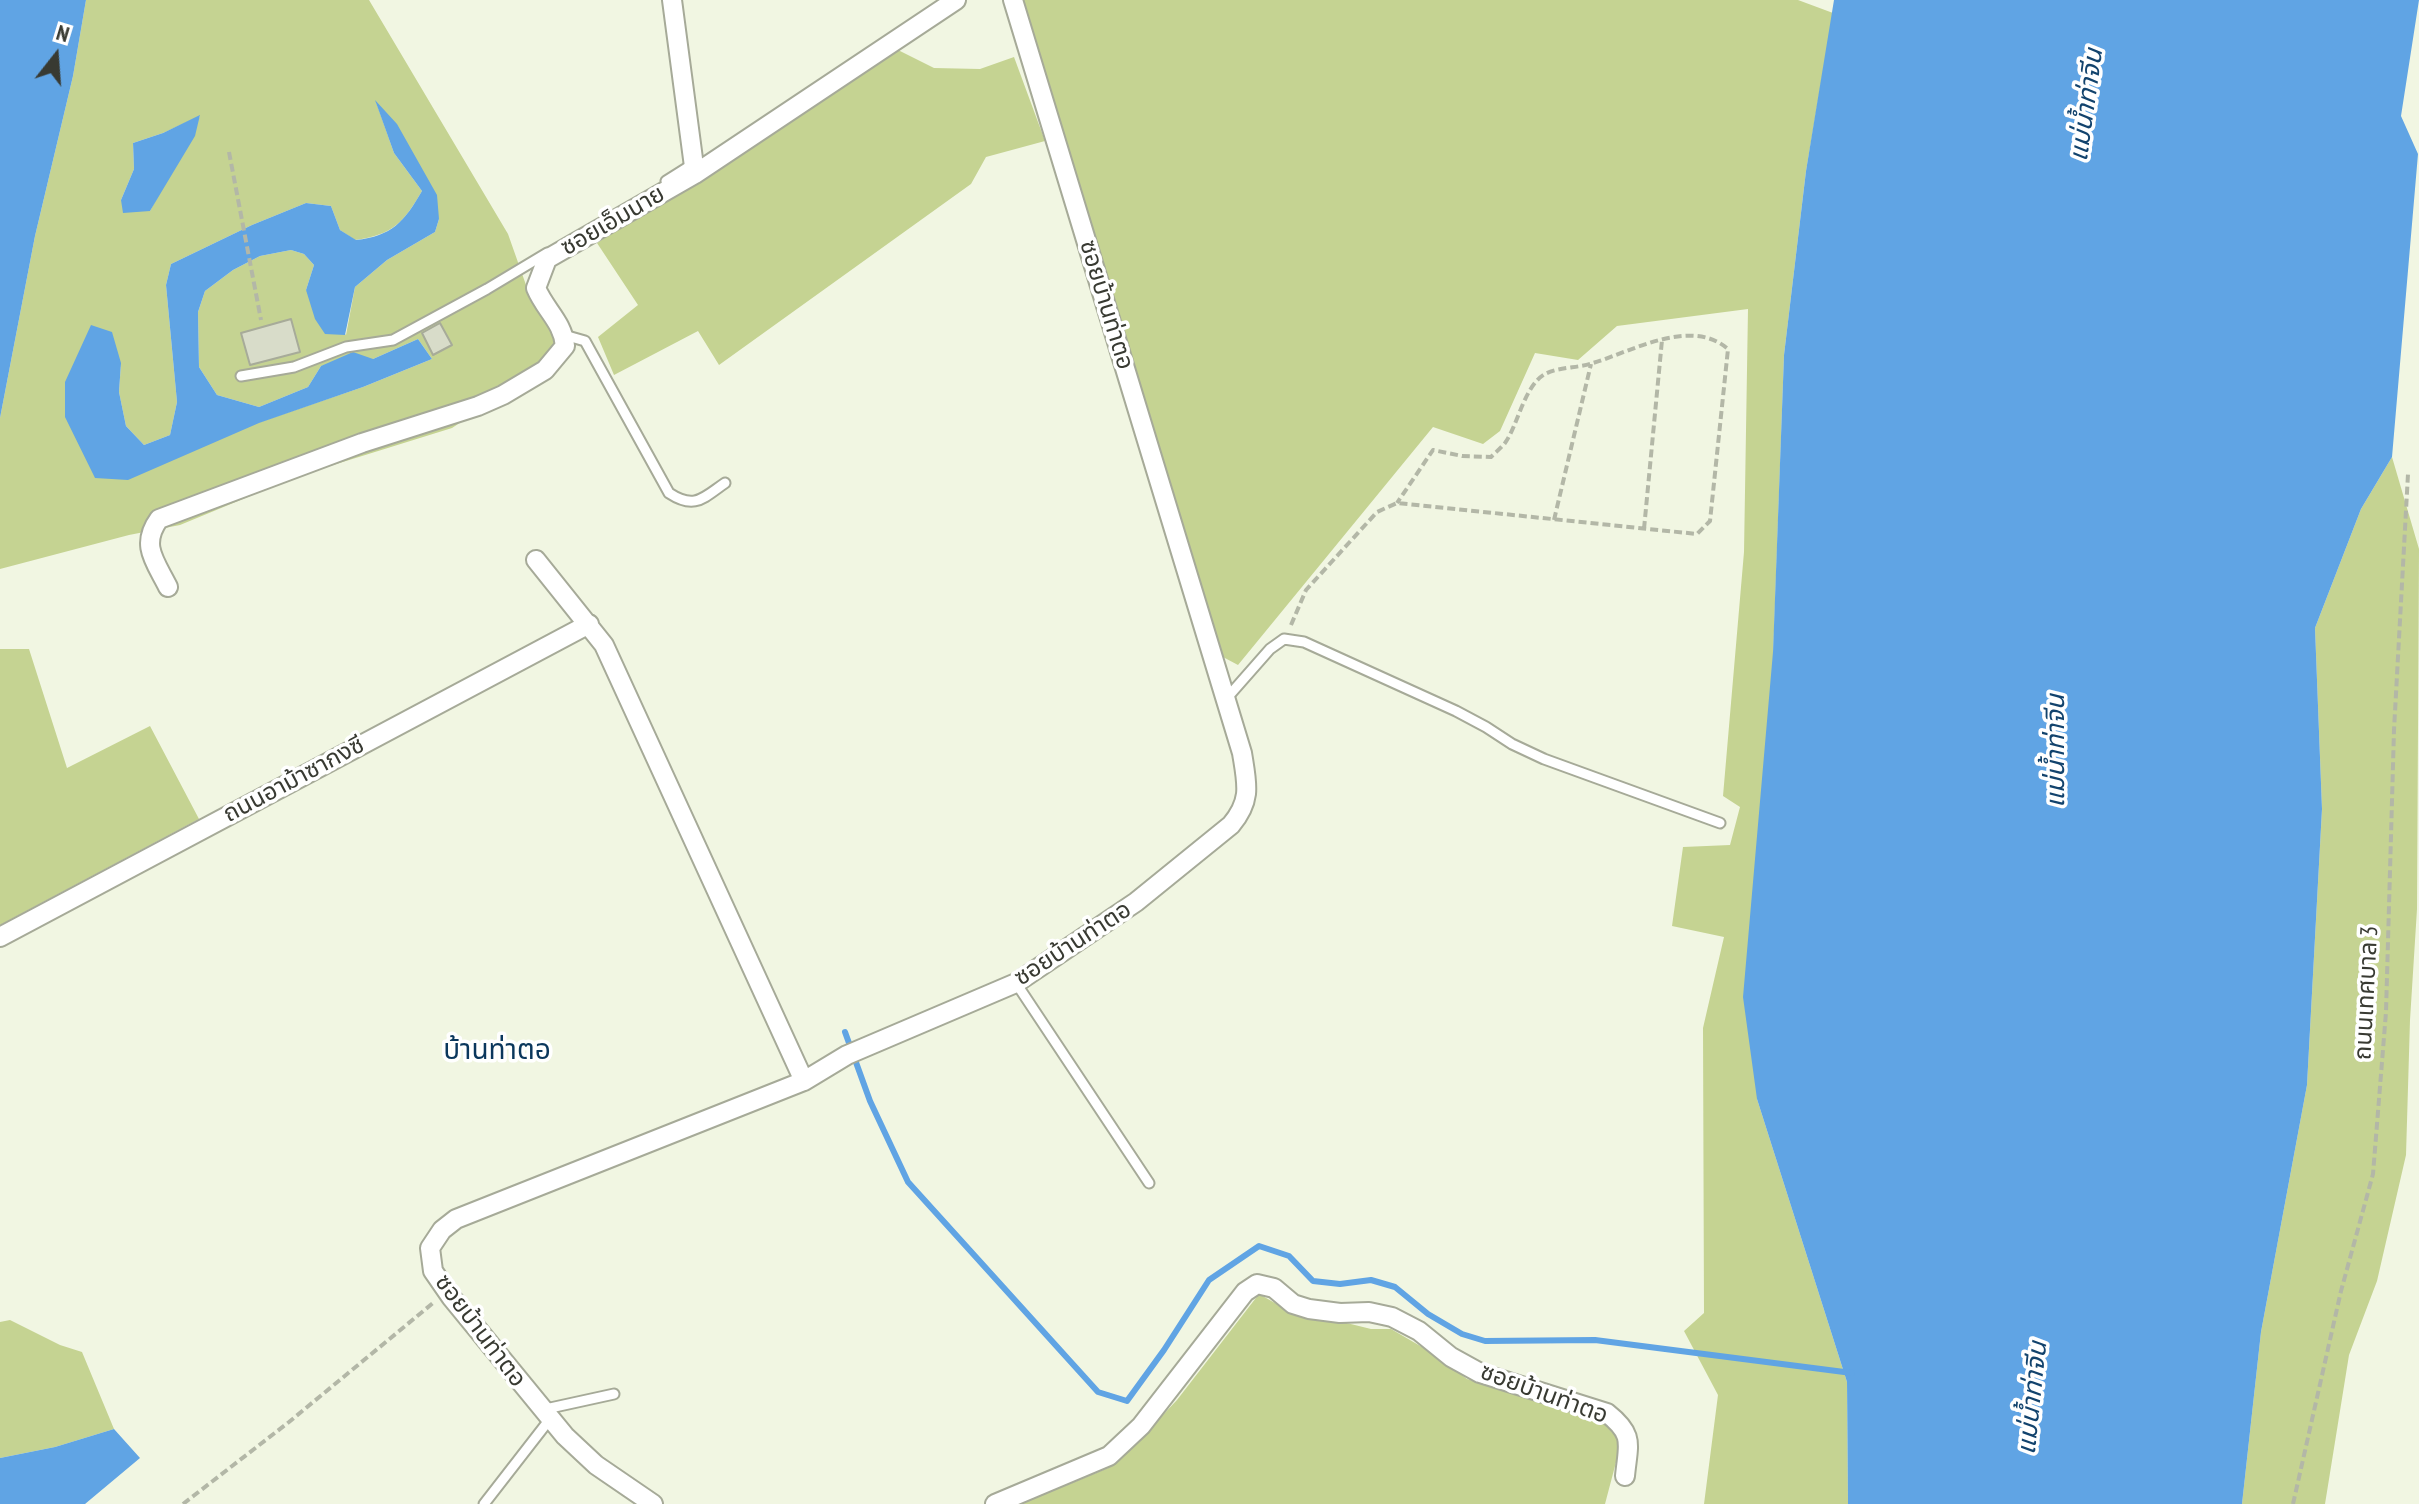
<!DOCTYPE html>
<html>
<head>
<meta charset="utf-8">
<style>
	body { margin:0 }
	#map { position:relative; width:2419px; height:1504px; overflow:hidden; background:#f1f6e2; font-family:"PT Sans Narrow",sans-serif }
	canvas { display:block }
	.north { position:absolute; left:16px; top:16px; width:80px; height:80px; -webkit-text-stroke:6px #fff; paint-order:stroke; rotate:17deg; font-size:22px; font-weight:700; line-height:32px; text-align:center; color:#383a32 }
	.north::after { content:''; display:block; margin:auto; width:28px; height:36px; background:#383a32; clip-path:polygon(50% 0,100% 100%,50% 72%,0 100%) }
</style>
</head>
<body>
<div id="map">
<canvas width="2419" height="1504"></canvas>
<div class="north">N</div>
</div>
<script>
const ctx = document.querySelector('canvas').getContext('2d');
ctx.lineJoin = 'round';
function paint(path, color) { ctx.fillStyle = color; ctx.fill(path, 'evenodd'); }
function strokePath(path, color, width, dash) { ctx.strokeStyle = color; ctx.lineWidth = width; ctx.lineCap = dash ? 'butt' : 'round'; ctx.setLineDash(dash || []); ctx.stroke(path); }
function label(font, color, halo, rows, align = 'center') {
  ctx.font = font + ' "PT Sans Narrow","Noto Sans Thai",sans-serif'; ctx.lineWidth = 7; ctx.setLineDash([]); ctx.textBaseline = 'middle'; ctx.strokeStyle = halo; ctx.fillStyle = color; for (const [text, x, y, turn = 0] of rows) {
    ctx.save(); ctx.translate(x, y); ctx.rotate((+turn || 0) * Math.PI / 180); ctx.textAlign = isNaN(turn) ? turn : align; if (halo) ctx.strokeText(text, 0, 0); ctx.fillText(text, 0, 0); ctx.restore();
  }
}
paint(new Path2D(`
	M86,0h283l139,234 24,68 44,45 -124,81 -151,47 -121,50 -51,10 -129,34v-151l35,-182 38,-160zM376,102l63,117 -4,13 -48,28 -32,27 -9,48 -40,-45 8,-25 -10,-11 -13,-4 -31,6 -27,14 -28,21 -7,21 1,55 18,28 42,12 49,-20 13,-21 52,-7 45,-20 14,20 -69,28 -268,91 26,-115 -2,29 7,34 18,19 26,-10 7,-33 -11,-117 5,-21 81,-39 54,-22 25,3 9,24 15,10c38,-5 49,-18 67,-49l-28,-38zM200,116l-50,95 -29,-11 13,-31 -1,-26 30,-10z
	M1023,0h775l35,13 -27,158 -22,184 -27,744 90,283 1,122h-144l14,-109 -34,-64 20,-18 -1,-285 21,-91 -52,-11 11,-79 47,-2 10,-38 -17,-11 21,-244 4,-243 -131,17 -39,34 -43,-7 -35,78 -17,13 -50,-17 -195,238 -15,-8z
	M898,50l36,18 46,1 34,-12 31,84 -59,16 -15,27 -252,181 -21,-34 -84,44 -16,-38 40,-32 -41,-62z
	M2392,457l27,92 -2,360 -7,111 -4,135 -29,126 -28,74 -24,149h-83l19,-172 46,-247 15,-276 -7,-181 46,-119z
	M0,649h29l38,119 83,-42 49,93 -199,106z
	M1259,1294l23,13 89,22h20l43,25 33,25 147,46 6,22 -15,57h-584l87,-36 17,-13 52,-55z
	M10,1320l50,25 22,7 32,77 -59,18 -55,11v-136z`), '#c5d392');
paint(new Path2D(`
	M0,0h86l-13,76 -38,160 -35,182z
	M1834,0h585l-18,116 17,38 -26,303 -31,52 -46,119 7,181 -15,276 -46,247 -19,172h-394l-1,-122 -90,-283 -14,-102 30,-345 11,-297 22,-184z
	M375,100l22,24 40,71 2,24 -4,13 -48,28 -32,27 -10,48 -20,-1 -10,-15 -9,-29 8,-25 -10,-11 -13,-4 -31,6 -27,14 -28,21 -7,21 1,55 18,28 42,12 49,-20 13,-21 32,-14 20,7 45,-20 14,20 -69,28 -104,36 -131,57 -33,-2 -30,-61v-35l26,-57 21,7 9,31 -2,29 7,34 18,19 26,-10 7,-33 -11,-117 5,-21 81,-39 54,-22 25,3 9,24 16,10c36,-4 48,-18 66,-49l-28,-38z
	M200,115l-5,21 -45,75 -27,2 -2,-13 13,-31 -1,-26 30,-10z
	M114,1429l26,29 -55,46h-85v-46l55,-11z`), '#60a4e4');
strokePath(new Path2D(`
	M845,1032l25,69 38,81 190,210 29,9 37,-51 45,-70 50,-34 30,10 24,25 27,3 31,-4 24,7 33,27 34,20 23,7 110,-1 257,33`), '#60a4e4', 6);
const building = new Path2D(`
	M291,319l9,33 -50,13 -9,-32z
	M440,323l12,22 -19,10 -11,-22z`);
paint(building, '#d8dcc9');
strokePath(building, '#a7ab99', 2);
const service = new Path2D(`
	M666,181l27,-17
	M564,335l21,6 84,152c26,17 34,5 56,-10
	M241,376l53,-9 52,-20 47,-7 94,-51 60,-36
	M1226,699l44,-50 14,-10 20,3 152,69 30,16 26,17 32,15 176,64
	M1016,983l133,200
	M541,1410l73,-16
	M484,1504l66,-85`);
const minor = new Path2D(`
	M672,0l23,174
	M536,560l68,85 200,436
	M168,587c-13,-26 -28,-42 -9,-68l203,-76 116,-37 25,-11 42,-25 20,-24c-2,-24 -20,-36 -29,-58l11,-29 148,-85 261,-174
	M0,937l589,-313
	M653,1504l-57,-39 -31,-29 -114,-139 -18,-26 -3,-23 12,-18 14,-11 348,-138 43,-26 169,-72 120,-81 95,-77c21,-25 16,-41 11,-72l-229,-753
	M995,1504l114,-48 32,-30 104,-134 12,-8 17,4 19,16 16,5 31,4 29,-1 23,5 27,14 32,26 29,16 127,40c28,22 21,31 18,63`);
strokePath(service, '#a6aa98', 13);
strokePath(minor, '#a6aa98', 22);
strokePath(new Path2D(`
	M229,152l32,168
	M1554,520l37,-156
	M1644,529l18,-189
	M1291,625l15,-35 71,-78 20,-9 300,31 13,-13 18,-172c-37,-32 -95,2 -135,14 -14,5 -35,4 -48,11 -21,12 -27,51 -40,69 -4,5 -9,9 -14,14l-29,-1 -29,-6 -36,53
	M183,1504l106,-82 144,-119
	M2293,1504l48,-213 32,-117 13,-162 8,-282 14,-256`), '#b3b7a7', 4, [8, 4]);
strokePath(service, '#fff', 9);
strokePath(minor, '#fff', 18);
label('24px', '#383a32', '#fff', [
	["ซอยเอ็มนาย",613,221,-30],
	["ซอยบ้านท่าตอ",1106,305,73],
	["ถนนอาม้าซากงซี",294,780,-28],
	["ซอยบ้านท่าตอ",1073,944,-33],
	["ถนนเทศบาล 3",2367,993,-87],
	["ซอยบ้านท่าตอ",480,1331,53],
	["ซอยบ้านท่าตอ",1544,1394,20]
]);
label('italic 26px', '#12436d', '#fff', [
	["แม่น้ำท่าจีน",2087,105,-82],
	["แม่น้ำท่าจีน",2057,751,-90],
	["แม่น้ำท่าจีน",2033,1398,-84]
]);
label('28px', '#0a375c', '#fff', [
	["บ้านท่าตอ",497,1051]
]);
</script>
</body>
</html>
